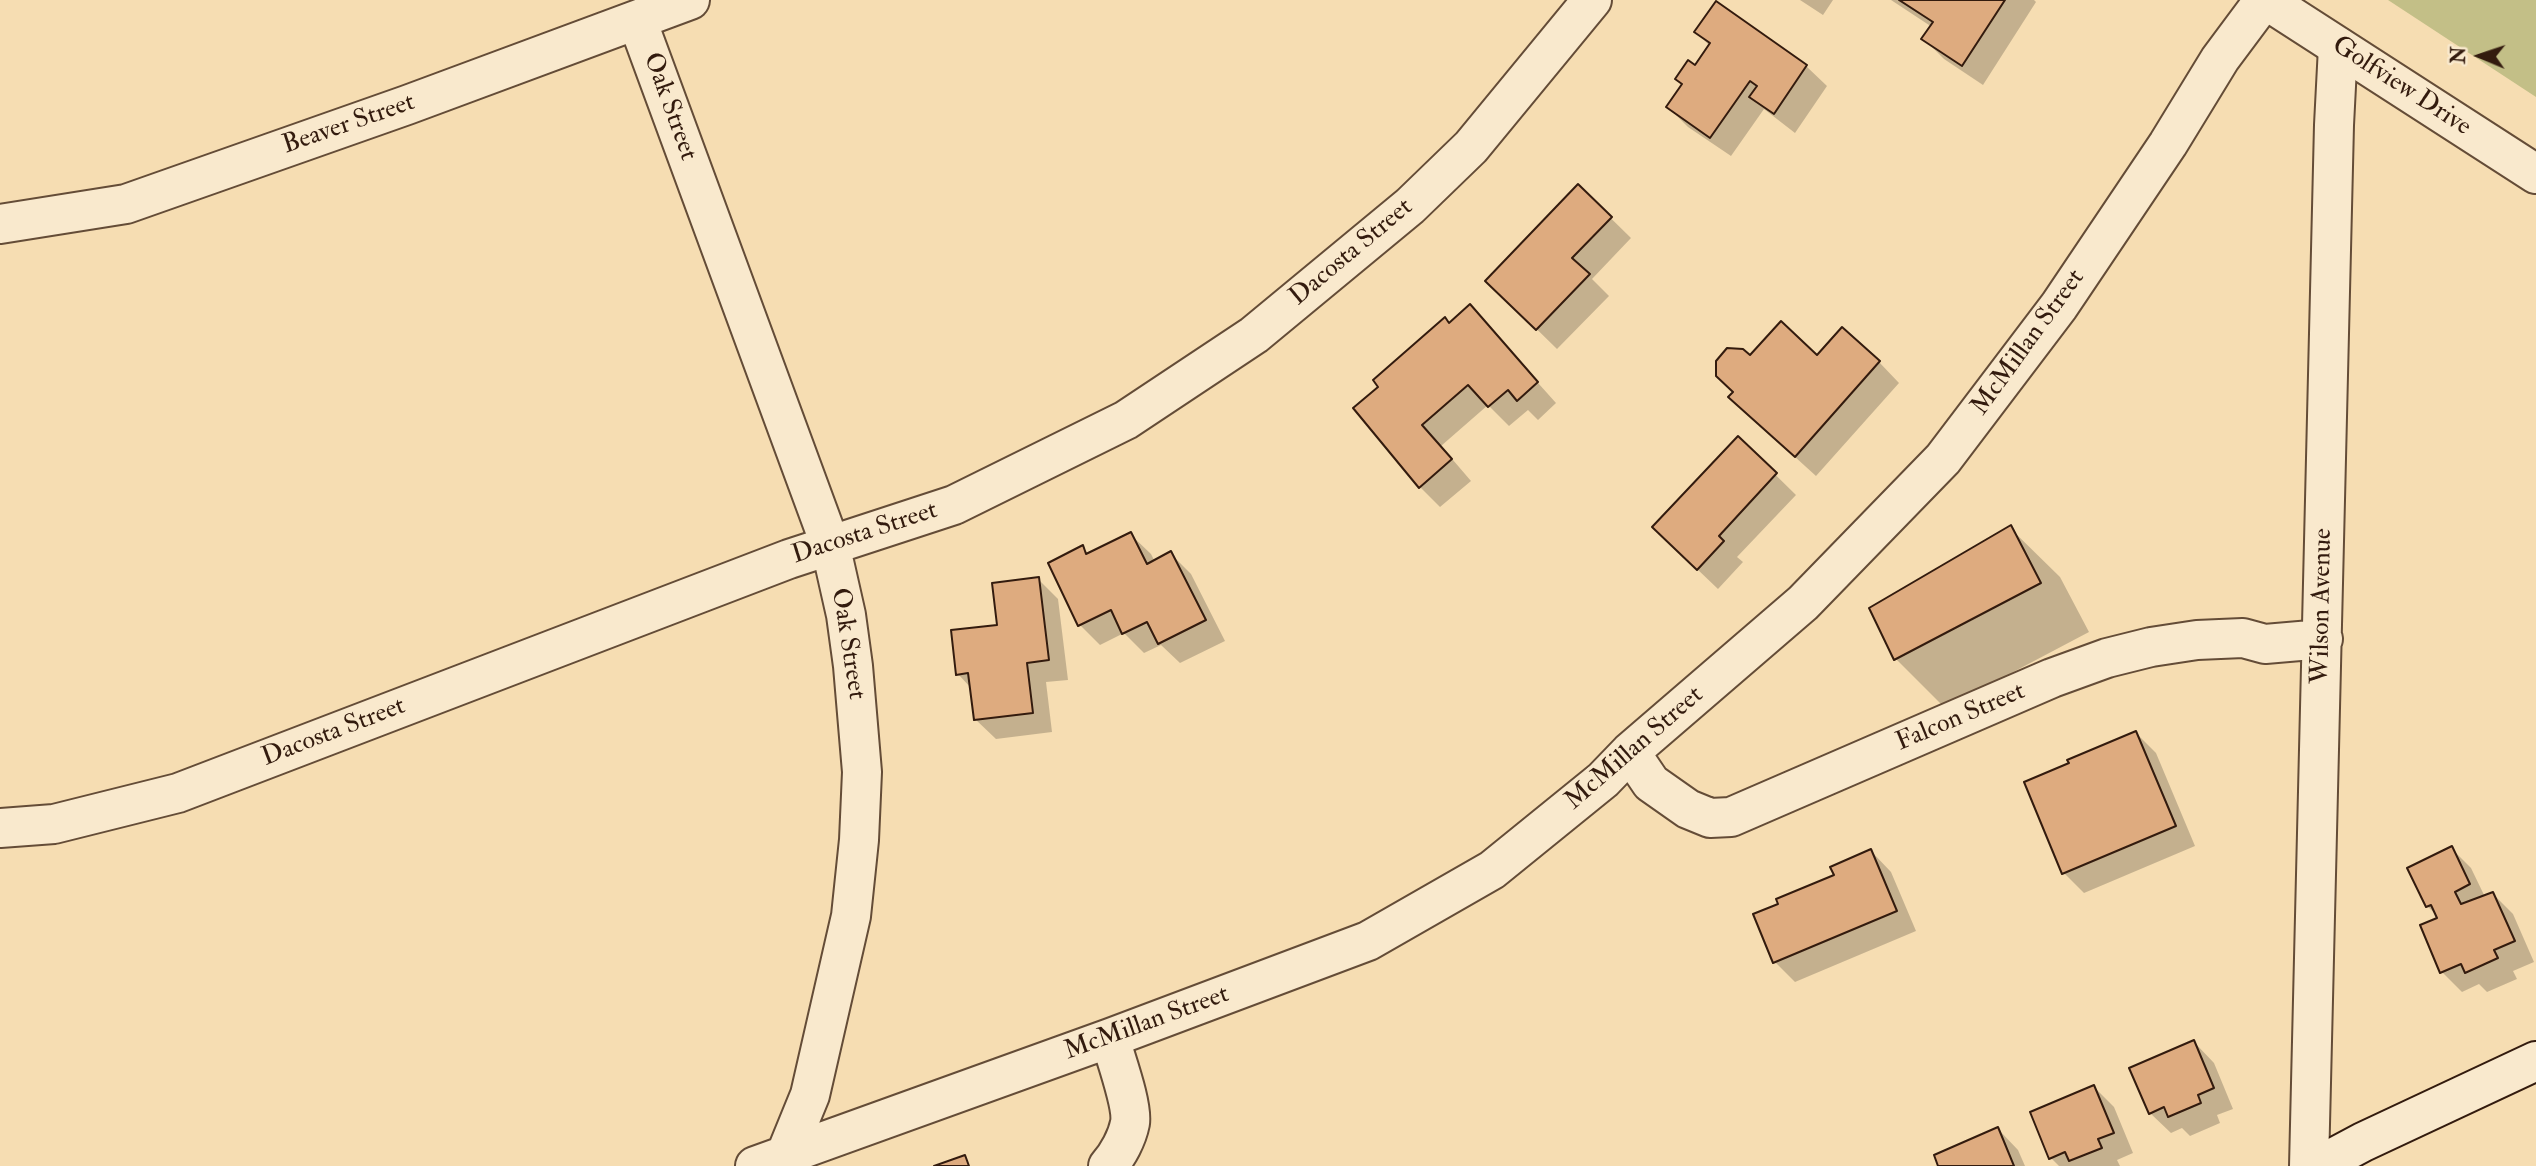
<!DOCTYPE html>
<html>
<head>
<meta charset="utf-8">
<style>
	body { margin:0 }
	#map { position:relative; width:2536px; height:1166px; overflow:hidden; background:#f6ddb2; font-family:"IM FELL Double Pica",serif }
	canvas { display:block }
	.north { position:absolute; left:2445px; top:21px; width:70px; height:70px; -webkit-text-stroke:5px #f9e9cd; paint-order:stroke; rotate:272deg; font-size:19px; font-weight:700; line-height:28px; text-align:center; color:#331b0e }
	.north::after { content:''; display:block; margin:auto; width:24px; height:32px; background:#331b0e; clip-path:polygon(50% 0,100% 100%,50% 72%,0 100%) }
</style>
</head>
<body>
<div id="map">
<canvas width="2536" height="1166"></canvas>
<div class="north">N</div>
</div>
<script>
const ctx = document.querySelector('canvas').getContext('2d');
ctx.lineJoin = 'round';
function paint(path, color) { ctx.fillStyle = color; ctx.fill(path, 'evenodd'); }
function strokePath(path, color, width, dash) { ctx.strokeStyle = color; ctx.lineWidth = width; ctx.lineCap = dash ? 'butt' : 'round'; ctx.setLineDash(dash || []); ctx.stroke(path); }
function label(font, color, halo, rows, align = 'center') {
  ctx.font = font + ' "IM FELL Double Pica",serif'; ctx.lineWidth = 6; ctx.setLineDash([]); ctx.textBaseline = 'middle'; ctx.strokeStyle = halo; ctx.fillStyle = color; for (const [text, x, y, turn = 0] of rows) {
    ctx.save(); ctx.translate(x, y); ctx.rotate((+turn || 0) * Math.PI / 180); ctx.textAlign = isNaN(turn) ? turn : align; if (halo) ctx.strokeText(text, 0, 0); ctx.fillText(text, 0, 0); ctx.restore();
  }
}
paint(new Path2D(`
	M2388,0h148v97z`), '#c3bf87');
paint(new Path2D(`
	M1800,0h33l-10,15z
	M1891,0h143l2,2 -53,83 -39,-26 -20,-20 8,-12z
	M1696,32l110,34 21,20 -32,47 -31,-24 -33,47 -43,-29 -20,-20 42,-61z
	M1578,186l53,52 -39,41 17,17 -52,53 -49,-48z
	M1470,307l86,96 -18,17 -10,-10 -19,16 -21,-21 -47,41 30,35 -31,26 -20,-20 -64,-79z
	M1751,357l128,5 20,21 -83,93 -65,-59 -17,-25z
	M1738,438l58,57 -59,62 6,5 -25,27 -44,-42z
	M2010,528l50,49 29,55 -144,76 -49,-49z
	M1130,534l21,20 4,8 16,-8 20,20 34,67 -45,22 -19,-18 -17,8 -20,-20 -24,12 -20,-20 2,-78 7,7z
	M1038,579l20,20 10,81 -22,2 6,50 -56,7 -21,-20 -4,-31 -13,-14z
	M2136,733l20,20 39,93 -111,47 -20,-20z
	M2451,848l20,20 14,29 8,-3 20,20 21,48 -21,9 4,8 -30,13 -8,-8 -17,8 -20,-20 -2,-54 -13,-12z
	M1871,851l20,21 25,59 -121,51 -20,-20 6,-57 55,-29z
	M2194,1042l20,21 19,46 -16,6 3,8 -30,13 -8,-8 -11,5 -21,-20z
	M2094,1087l20,20 19,46 -16,7 3,6h-61l-8,-8z
	M1998,1129l20,21 7,16h-85z`), '#0003');
const building = new Path2D(`
	M1899,0h106l-43,66 -41,-27 12,-17z
	M1716,1l91,64 -33,49 -25,-17 8,-11 -7,-5 -40,57 -44,-31 16,-23 -7,-5 13,-19 7,5 15,-22 -16,-11z
	M1578,184l34,33 -40,41 18,16 -54,56 -51,-49z
	M1470,304l68,78 -21,19 -9,-11 -20,17 -20,-22 -46,40 30,34 -33,29 -66,-80 25,-21 -5,-7 72,-63 4,6z
	M1781,321l36,34 25,-28 38,34 -85,96 -67,-60 5,-5 -17,-16v-15l11,-13 16,1 7,6z
	M1738,436l39,37 -58,63 5,5 -27,29 -45,-43z
	M2011,525l30,58 -147,77 -25,-52z
	M1131,532l16,32 24,-13 35,69 -48,24 -11,-22 -25,12 -11,-24 -33,16 -30,-63 35,-18 3,9z
	M1039,577l10,83 -22,3 6,50 -59,7 -6,-47 -12,2 -5,-45 46,-5 -5,-42z
	M2136,731l40,95 -114,48 -38,-92 45,-19 -2,-3z
	M2452,846l18,38 -15,8 6,12 32,-12 22,49 -21,9 4,8 -33,15 -4,-9 -21,9 -20,-48 17,-7 -6,-13 -5,2 -19,-39z
	M1871,849l26,62 -124,52 -20,-49 25,-10 -2,-5 58,-24 -4,-8z
	M2194,1040l20,48 -16,7 3,8 -33,14 -4,-10 -15,7 -20,-46z
	M2094,1085l20,48 -16,6 4,9 -33,13 -4,-9 -16,7 -19,-47z
	M1998,1127l16,39h-76l-4,-11z
	M965,1155l4,11h-35z`);
paint(building, '#deab7f');
strokePath(building, '#331b0e', 2);
const minor = new Path2D(`
	M637,20l193,524 16,71 7,51 9,106 -3,68 -8,76 -41,179 -29,71
	M0,224l126,-20 281,-99 283,-105
	M1630,752l21,31 37,26 22,9 21,-1 321,-139 55,-20 44,-11 46,-7 46,-2 22,6 58,-5
	M0,828l54,-4 124,-31 611,-234 165,-54 172,-85 128,-85 156,-129 61,-59 121,-147
	M755,1166l355,-128 258,-97 124,-71 111,-90 27,-28 173,-149 140,-144 116,-153 109,-162 52,-85 44,-59
	M1108,1166c10,-11 19,-28 22,-43 3,-18 -15,-66 -20,-85
	M2309,1166l25,-1041 4,-78`);
const tertiary = new Path2D(`
	M2266,0l270,174`);
const secondary = new Path2D(`
	M2318,1166l45,-24 173,-81`);
strokePath(minor, '#644c37', 42);
strokePath(tertiary, '#644c37', 42);
strokePath(secondary, '#331b0e', 42);
strokePath(minor, '#f9e9cd', 38);
strokePath(tertiary, '#f9e9cd', 38);
strokePath(secondary, '#f9e9cd', 38);
label('26px', '#331b0e', '#f9e9cd', [
	["Golfview Drive",2401,87,33],
	["Oak Street",669,107,70],
	["Beaver Street",349,125,-19],
	["Dacosta Street",1352,253,-40],
	["McMillan Street",2029,343,-54],
	["Dacosta Street",865,534,-18],
	["Wilson Avenue",2323,606,-89],
	["Oak Street",847,644,81],
	["Falcon Street",1961,718,-23],
	["Dacosta Street",334,733,-21],
	["McMillan Street",1635,749,-41],
	["McMillan Street",1147,1024,-20]
]);
</script>
</body>
</html>
